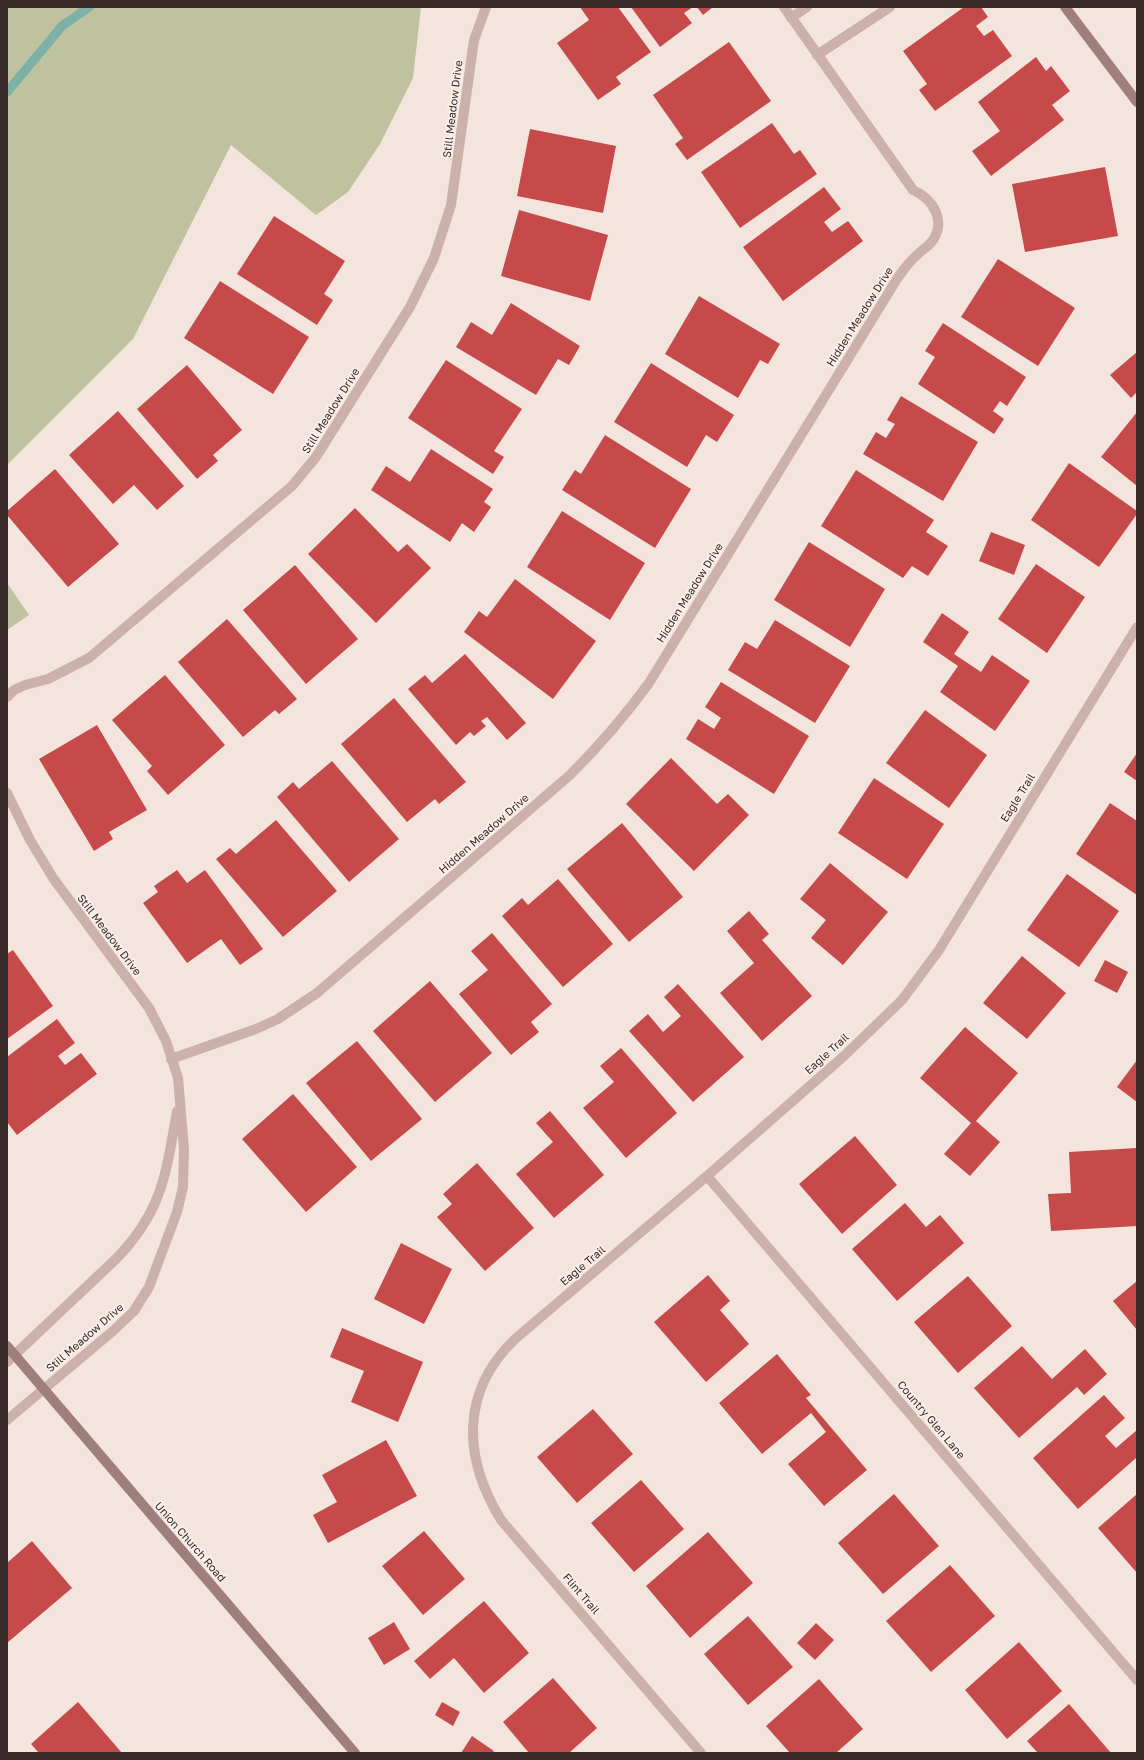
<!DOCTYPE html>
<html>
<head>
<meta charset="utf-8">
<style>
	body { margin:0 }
	#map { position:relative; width:1144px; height:1760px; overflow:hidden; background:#f3e4de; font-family:"Golos Text",sans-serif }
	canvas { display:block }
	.frame { position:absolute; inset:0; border:8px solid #382a29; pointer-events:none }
</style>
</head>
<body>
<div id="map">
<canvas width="1144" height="1760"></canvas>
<div class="frame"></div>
</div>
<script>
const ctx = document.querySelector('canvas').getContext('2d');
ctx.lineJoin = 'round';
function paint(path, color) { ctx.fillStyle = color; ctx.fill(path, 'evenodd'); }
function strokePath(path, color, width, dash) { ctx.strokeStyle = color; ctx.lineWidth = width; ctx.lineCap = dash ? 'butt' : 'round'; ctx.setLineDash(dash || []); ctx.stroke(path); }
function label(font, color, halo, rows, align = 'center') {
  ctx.font = font + ' "Golos Text",sans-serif'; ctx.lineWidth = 4; ctx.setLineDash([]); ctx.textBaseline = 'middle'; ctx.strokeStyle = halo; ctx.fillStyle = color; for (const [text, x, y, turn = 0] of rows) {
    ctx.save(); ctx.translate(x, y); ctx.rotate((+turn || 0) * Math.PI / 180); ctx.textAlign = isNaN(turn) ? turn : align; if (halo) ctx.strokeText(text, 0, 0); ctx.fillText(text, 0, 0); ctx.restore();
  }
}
paint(new Path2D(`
	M7,7h414l-8,71 -33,66 -32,48 -32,23 -85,-70 -98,194 -126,126z
	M7,583l22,32 -22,15z`), '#bec29e');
strokePath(new Path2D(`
	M7,92l55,-66 27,-19`), '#7db0a6', 9);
paint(new Path2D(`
	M580,7h38l33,45 -35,25 5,7 -23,16 -41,-57 32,-23z
	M631,7h62l-9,6 8,10 -32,24z
	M697,7h16l-10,8z
	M964,7h17l7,10 -12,9 8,10 9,-6 19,26 -77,55 -16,-21 8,-6 -24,-33z
	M729,42l42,59 -84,59 -12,-16 8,-6 -30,-43z
	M1036,57l10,14 5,-5 19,25 -18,14 12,15 -73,56 -19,-25 28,-20 -22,-29z
	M772,123l22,31 6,-4 17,24 -77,54 -39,-56z
	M530,129l86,17 -13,67 -86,-17z
	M1105,167l13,69 -93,16 -13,-68z
	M824,187l17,22 -17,13 8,10 16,-11 15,20 -80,60 -40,-54z
	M519,210l89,25 -18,66 -89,-25z
	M274,216l71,45 -21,33 9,6 -16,25 -80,-51z
	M998,259l77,49 -37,58 -77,-49z
	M220,281l89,56 -36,57 -89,-56z
	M699,296l81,48 -12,20 -8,-4 -22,38 -73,-44z
	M511,303l69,43 -11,19 -11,-6 -22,36 -80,-48 15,-25 21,13z
	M943,323l83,54 -19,29 -7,-5 -7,10 11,8 -10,15 -76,-50 17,-27 -10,-6z
	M1137,352v40l-6,6 -21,-23z
	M446,360l76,49 -28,42 10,6 -11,17 -85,-56z
	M651,363l83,52 -17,27 -11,-7 -19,32 -73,-45z
	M187,365l55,65 -29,25 5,6 -21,18 -60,-70z
	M901,396l77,46 -35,59 -80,-47 13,-22 10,6 9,-14 -8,-4z
	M118,411l66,75 -27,24 -23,-25 -21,19 -44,-49z
	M1137,412v74l-36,-29z
	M605,435l86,54 -36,59 -93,-58 13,-20 6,4z
	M431,449l62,40 -9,13 7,5 -17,25 -12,-9 -12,19 -79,-52 15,-24 24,16z
	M1069,463l68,48v3l-38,53 -68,-47z
	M55,469l64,75 -51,43 -61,-72v-4z
	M856,470l78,50 -8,12 22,14 -20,30 -16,-10 -9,12 -82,-52z
	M355,508l43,44 9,-8 24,24 -55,55 -68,-69z
	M562,511l83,52 -35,57 -83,-53z
	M991,532l34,13 -11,30 -35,-14z
	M809,542l76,47 -35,58 -76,-47z
	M1036,564l49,33 -38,56 -49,-34z
	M295,565l63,74 -52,45 -63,-74z
	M515,579l81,62 -43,58 -89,-67 15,-21 8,6z
	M942,613l27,19 -15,22 27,18 11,-17 38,26 -35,50 -55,-39 18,-26 -35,-24z
	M227,619l70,80 -18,15 -4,-4 -32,27 -65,-75z
	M775,620l75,46 -35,57 -87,-53 17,-28 12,7z
	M465,654l61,69 -19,17 -20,-23 -6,4 5,5 -12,10 -4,-4 -14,13 -48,-56 17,-14 7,8z
	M165,675l60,70 -57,50 -21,-24 5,-5 -40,-46z
	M721,682l88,54 -35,58 -88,-55 12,-20 16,10 7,-11 -16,-11z
	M394,698l72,84 -27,22 -4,-5 -28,23 -66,-78z
	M925,710l62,45 -38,53 -63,-45z
	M97,725l50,85 -38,22 4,7 -19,12 -55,-92z
	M1137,753v28l-13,-9z
	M671,758l46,46 11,-10 21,21 -55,56 -68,-67z
	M332,761l67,78 -50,43 -72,-85 16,-15 6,7z
	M874,778l70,46 -37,55 -69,-46z
	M1110,803l27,18v74l-61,-41z
	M276,820l61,71 -54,46 -67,-78 14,-11 6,6z
	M622,823l61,74 -54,45 -62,-73z
	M830,863l58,49 -45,53 -32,-27 15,-18 -26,-21z
	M177,870l10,13 18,-13 58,79 -23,16 -19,-26 -34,24 -44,-60 15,-11 -4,-6z
	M1067,874l52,37 -40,56 -52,-37z
	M558,879l55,65 -50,43 -61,-71 20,-18 6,7z
	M749,911l20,23 -7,6 50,56 -50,45 -42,-48 34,-30 -27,-32z
	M492,933l60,71 -21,18 8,10 -28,23 -52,-61 29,-24 -17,-19z
	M13,950l40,56 -46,33v-85z
	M1022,956l44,37 -39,46 -44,-36z
	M1105,960l23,12 -11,21 -23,-12z
	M430,981l62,72 -57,49 -62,-71z
	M678,984l66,73 -51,45 -64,-71 19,-17 15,18 18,-16 -17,-19z
	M57,1019l18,24 -17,13 7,9 16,-12 16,21 -80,61 -10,-13v-65z
	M965,1027l53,46 -42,48 24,21 -30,34 -26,-22 27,-31 -51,-45z
	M357,1041l65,78 -51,42 -65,-78z
	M621,1048l56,65 -51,45 -43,-50 31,-26 -14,-16z
	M1137,1060v42l-20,-15z
	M293,1094l64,73 -51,45 -64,-73z
	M550,1111l54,64 -50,43 -38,-44 37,-32 -17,-19z
	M855,1136l42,49 -55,49 -43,-50z
	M1137,1148v78l-86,5 -3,-37 23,-1 -2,-41z
	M477,1163l57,65 -49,43 -48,-54 15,-13 -9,-10z
	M905,1203l21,24 14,-12 24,28 -67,58 -45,-52z
	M401,1243l51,26 -28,55 -50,-25z
	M708,1275l22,26 -10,9 29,34 -43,38 -52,-60z
	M968,1276l44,50 -54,47 -44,-51z
	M1137,1281v49l-24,-29z
	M342,1328l81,34 -25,60 -47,-20 13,-31 -34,-14z
	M1022,1346l30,33 33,-30 22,25 -23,21 -7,-8 -58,51 -45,-50z
	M777,1354l34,41 -5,3 61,72 -43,36 -36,-42 38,-32 -15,-19 -49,41 -43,-51z
	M1104,1395l21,23 -20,18 11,12 21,-18v29l-1,-1 -58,51 -45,-51z
	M593,1409l40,45 -56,49 -40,-46z
	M386,1440l31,56 -89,47 -15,-28 24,-13 -15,-27z
	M641,1480l43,49 -50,43 -43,-49z
	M894,1494l45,52 -56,48 -45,-51z
	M1137,1494v79l-39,-45z
	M424,1531l41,48 -42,36 -41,-49z
	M708,1532l45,51 -63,55 -44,-52z
	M32,1541l40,47 -65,55v-80z
	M950,1565l45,51 -64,56 -45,-51z
	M484,1601l45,52 -45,40 -30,-35 -24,21 -16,-18z
	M748,1616l45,51 -45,38 -44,-51z
	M394,1622l16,27 -26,16 -16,-27z
	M816,1623l18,17 -19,20 -18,-17z
	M1019,1642l43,49 -55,48 -42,-49z
	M553,1678l44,50 -28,25h-40l-26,-31z
	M819,1679l44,50 -27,24h-46l-24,-27z
	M78,1702l44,51h-83l-8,-9z
	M442,1702l18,10 -7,14 -18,-11z
	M1069,1704l42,49h-73l-11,-12z
	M472,1736l22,15 -2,2h-31z`), '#c64a49');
strokePath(new Path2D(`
	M791,18l16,-11
	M817,55l73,-48
	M7,697l7,-7 11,-5 23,-6 41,-21 203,-172 24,-29 94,-150 24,-49 17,-53 23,-165 12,-33
	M7,793l23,47 23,38 96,130 17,33 12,37 6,71 -1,38 -6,25 -28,75 -15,24 -21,20 -106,89
	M171,1059l85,-30 22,-10 39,-26 253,-218c29,-29 55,-59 79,-92l248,-404c6,-9 12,-17 20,-24 5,-5 12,-9 16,-15 13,-20 0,-41 -20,-50l-129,-183
	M707,1176l430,504
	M7,1362l110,-104c46,-48 49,-85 60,-147
	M701,1753l-200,-233c-38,-62 -41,-128 14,-181l192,-163 137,-120 58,-56 37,-50 198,-323`), '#cbb1a9', 10);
strokePath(new Path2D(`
	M1065,7l72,95
	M7,1346l348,407`), '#9f7f7b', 10);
label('11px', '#382a29', '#faefea', [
	["Still Meadow Drive",453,109,-83],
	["Hidden Meadow Drive",860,317,-58],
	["Still Meadow Drive",331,411,-58],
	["Hidden Meadow Drive",690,593,-58],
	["Eagle Trail",1018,798,-58],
	["Hidden Meadow Drive",484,834,-41],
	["Still Meadow Drive",109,935,53],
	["Eagle Trail",827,1054,-42],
	["Eagle Trail",583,1266,-40],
	["Still Meadow Drive",85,1338,-41],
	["Country Glen Lane",931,1420,50],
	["Union Church Road",190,1542,49],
	["Flint Trail",581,1594,49]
]);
</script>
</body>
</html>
